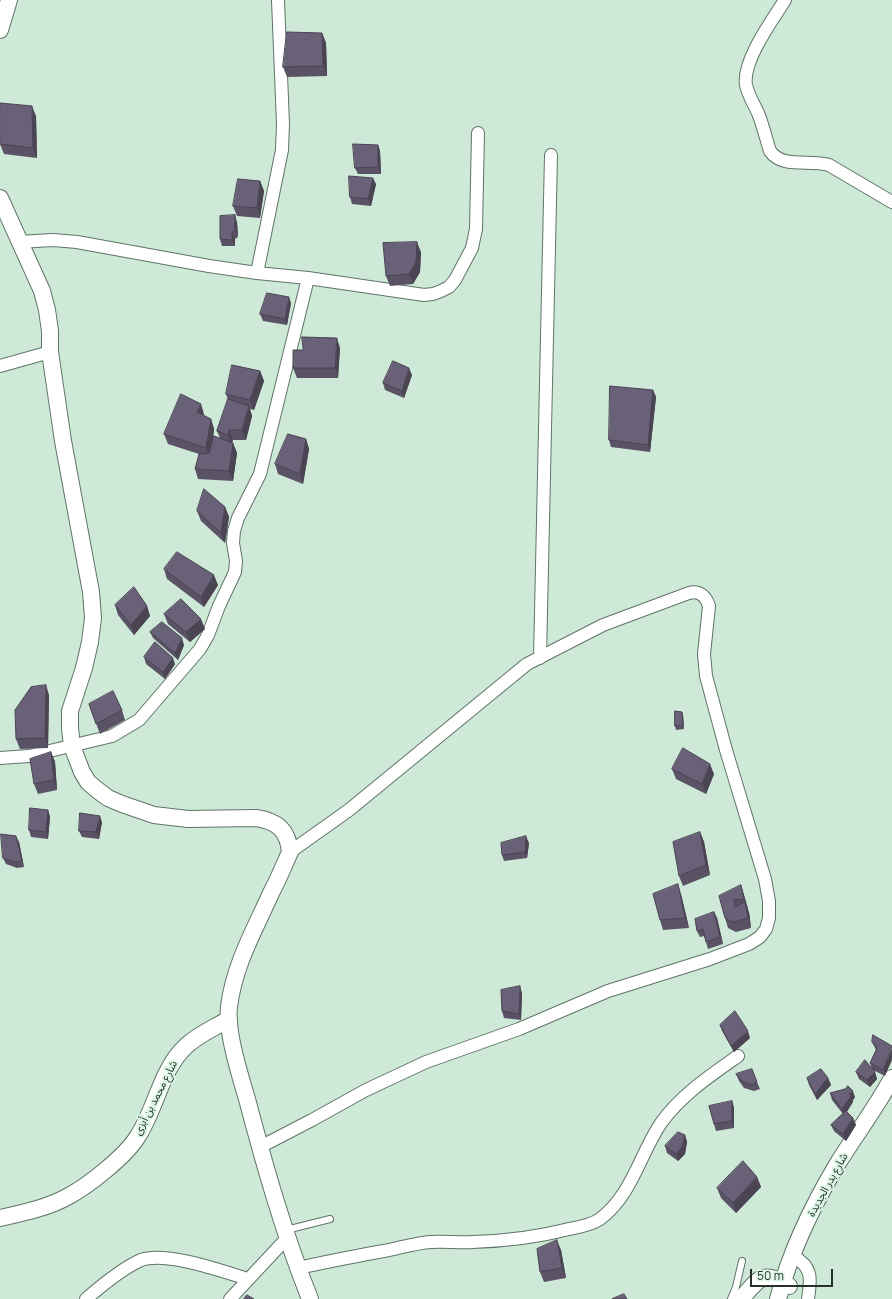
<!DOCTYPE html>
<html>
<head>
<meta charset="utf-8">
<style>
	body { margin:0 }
	#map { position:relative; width:892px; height:1299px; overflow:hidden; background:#cfe9d8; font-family:Manrope,sans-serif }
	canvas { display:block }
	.scale { position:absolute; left:750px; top:1269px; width:83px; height:18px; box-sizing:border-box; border:2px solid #27312a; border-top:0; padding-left:5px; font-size:12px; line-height:14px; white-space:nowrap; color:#27312a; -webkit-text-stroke:3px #dcf6e5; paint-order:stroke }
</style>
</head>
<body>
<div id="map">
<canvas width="892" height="1299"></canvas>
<div class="scale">50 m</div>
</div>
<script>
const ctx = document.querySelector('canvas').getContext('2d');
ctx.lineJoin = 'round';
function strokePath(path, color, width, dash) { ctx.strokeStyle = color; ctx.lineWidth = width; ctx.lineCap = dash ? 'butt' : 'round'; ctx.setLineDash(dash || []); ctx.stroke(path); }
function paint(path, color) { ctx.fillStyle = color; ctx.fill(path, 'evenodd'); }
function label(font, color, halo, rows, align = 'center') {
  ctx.font = font + ' Manrope,"Noto Sans Arabic",sans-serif'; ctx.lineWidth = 4; ctx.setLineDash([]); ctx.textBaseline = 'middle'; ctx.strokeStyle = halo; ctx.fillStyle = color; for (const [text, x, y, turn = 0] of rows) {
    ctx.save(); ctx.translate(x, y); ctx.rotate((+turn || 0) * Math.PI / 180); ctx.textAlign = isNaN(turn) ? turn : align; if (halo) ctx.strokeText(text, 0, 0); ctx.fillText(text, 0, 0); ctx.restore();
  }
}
const lane = new Path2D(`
	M286,1230l44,-11
	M731,1299l5,-12 6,-26`);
const street = new Path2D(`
	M785,0c-12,19 -43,61 -39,85 2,10 8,19 12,28 5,12 8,26 12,38 12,18 40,8 59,14l63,37
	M19,242l34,-2 24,2 132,24 48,7 51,5 116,17 9,-1 8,-3 8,-4 6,-7 17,-32 4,-19 2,-96
	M257,273l25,-123 1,-26 -5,-124
	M0,366l50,-14
	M540,658l11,-503
	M0,758l29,-2 83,-20 27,-16 61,-71 8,-14 11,-29 16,-34 1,-11 -3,-18 1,-12 4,-13 22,-44 48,-196
	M260,1147l52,-27 54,-30 60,-28 93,-33 89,-38 102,-32 39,-15 11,-7 6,-8 3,-11v-17l-4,-22 -39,-129 -20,-74 -2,-22 5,-48c-3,-10 -10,-16 -20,-13l-86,32 -76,39 -178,146 -59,42
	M793,1256c20,11 18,23 15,43
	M298,1268c28,-6 57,-12 86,-17 16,-3 31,-8 47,-9 14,-1 28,1 42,0 32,-1 65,-5 96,-13 10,-2 23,-4 31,-10 32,-24 40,-65 61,-96 20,-28 50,-48 77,-67
	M86,1299c15,-13 37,-31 55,-39 25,-9 81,11 107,19
	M230,1299l57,-61`);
const secondary = new Path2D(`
	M0,30l9,-30
	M0,198l42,93 5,19 3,21v21l13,89 28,151 2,26 -3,24 -6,26 -14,43v17l2,18 10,26 6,10 8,7 12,9 14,6 32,11 34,4 68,-1c21,3 32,12 34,34 -6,13 -11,26 -18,39 -17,38 -38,74 -43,116 -3,25 11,68 18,92 18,68 37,135 63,200
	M0,1218c22,-5 47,-10 67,-21 21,-11 59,-41 71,-61 18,-28 23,-66 47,-89 12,-12 29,-19 44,-28
	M741,1299c18,-20 21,-30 48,-13
	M778,1299c12,-46 36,-96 60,-136 18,-29 38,-55 54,-85`);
strokePath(lane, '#5e7466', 8);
strokePath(street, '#5e7466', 14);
strokePath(secondary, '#5e7466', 18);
strokePath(lane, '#fff', 6);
strokePath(street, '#fff', 12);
strokePath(secondary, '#fff', 16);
paint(new Path2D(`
	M322,33l4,10 1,33 -40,1 -4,-10z
	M36,116l1,42 -33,-4 -4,-10z
	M378,145l2,6 1,23h-23l-3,-6z
	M260,181l4,10 -4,27 -23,-2 -4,-10z
	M376,184l-5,22 -19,-2 -2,-7z
	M237,222l1,15 -3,2v7h-13l-2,-7z
	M421,252l-1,20 -7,12 -23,2 -4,-10z
	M291,303l-4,22 -24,-4 -3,-7z
	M340,348l-2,30h-41l-4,-10z
	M260,371l4,10 -10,29 -4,-1 2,7 -6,24h-13l-1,2 1,1 4,10 -4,28 -35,-2 -3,-10 4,-15 -31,-10 -4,-10 40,-20 -1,2 8,3 3,10 -1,11 7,-2 -3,-7 11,-31 -2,-6z
	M412,375l-8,23 -19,-8 -2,-7z
	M653,390l3,7 -6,55 -39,-5 -2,-7z
	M306,439l3,10 -6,35 -25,-10 -3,-10z
	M225,507l4,10 -4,26 -24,-22 -4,-10z
	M164,569l54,16 -14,22 -37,-28z
	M115,605l32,1 3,10 -16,19 -16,-20z
	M164,614l41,15 -15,13 -22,-18z
	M150,632l34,13 -6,15 -25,-22z
	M144,657l31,7 -10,15 -19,-15z
	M49,695l-1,53 -28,1 -4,-10z
	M89,704l33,6 3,10 -25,14z
	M682,712l1,3 1,14 -8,1 -1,-4z
	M51,752l4,10 2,28 -19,4 -4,-10z
	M672,769l42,5 -8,20 -30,-15z
	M48,810l2,7 -2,22 -17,-2 -2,-7z
	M102,822l-3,17 -17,-2 -3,-6z
	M700,832l4,10 6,33 -27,11 -4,-10z
	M19,842l5,25 -7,1 -11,-4 -3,-6z
	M529,843l-2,15 -23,3 -2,-6z
	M741,885l3,10 4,14h-1l2,3 2,16 -15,4 -8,-4 -3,-10z
	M681,894l8,34 -26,2 -3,-10z
	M714,912l3,6 6,26 -15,5 -2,-7 -2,-6 -4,1 -3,-6z
	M522,993l-1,27 -17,-2 -2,-7z
	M720,1025l30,13 -16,14 -12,-21z
	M873,1035l12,41 -12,-6 2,2 2,7 -7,8 -11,-8 -3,-7 16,-3 -2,-6 6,-13 -4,-8z
	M736,1074l21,8 3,7 -6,2 -10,-3 -5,-7z
	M807,1078h21l3,7 -14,15 -8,-15z
	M830,1093l25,4 -2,3v2l-6,10 6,6 3,7 -10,16 -12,-10 -3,-6 12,-11 -11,-14z
	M732,1101l2,7v20l-18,3 -2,-7z
	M685,1135l2,7 -2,12 -7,7 -11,-8 -2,-7z
	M757,1177l4,10 -25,26 -15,-15 -4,-10z
	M561,1250l5,28 -22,4 -4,-10z`), '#5a5366');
paint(new Path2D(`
	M322,33l4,10 1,33 -4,-10z
	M32,106l4,10 1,42 -4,-10z
	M378,145l2,6 1,23 -3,-7z
	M373,178l3,6 -5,22 -3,-7z
	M260,181l4,10 -4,27 -3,-10z
	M235,215l2,7 1,15 -3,-6z
	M232,232l3,7v7l-3,-6z
	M417,242l4,10 -1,20 -7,12 -4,-10z
	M289,297l2,6 -4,22 -2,-6z
	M337,338l3,10 -2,30 -3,-10z
	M409,368l3,7 -8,23 -2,-7z
	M260,371l4,10 -10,29 -4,-10z
	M653,390l3,7 -6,55 -2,-7z
	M201,404l3,10 -4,8 -3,-10z
	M249,406l3,10 -6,24 -4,-10z
	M211,419l3,10 -4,29 -4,-10z
	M229,430l4,10 -2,5 -3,-10z
	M306,439l3,10 -6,35 -3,-10z
	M233,443l4,10 -4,28 -4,-10z
	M225,507l4,10 -4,26 -4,-10z
	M214,575l4,10 -14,22 -3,-10z
	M147,606l3,10 -16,19 -3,-10z
	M201,619l4,10 -15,13 -4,-10z
	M182,638l2,7 -6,15 -3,-7z
	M173,658l2,6 -10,15 -2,-7z
	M46,685l3,10 -1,53 -3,-10z
	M682,712l1,3 1,14 -1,-4z
	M51,752l4,10 2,28 -3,-10z
	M710,764l4,10 -8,20 -4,-10z
	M48,810l2,7 -2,22 -2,-7z
	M100,816l2,6 -3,17 -3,-7z
	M700,832l4,10 6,33 -4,-10z
	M16,836l3,6 5,25 -2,-6z
	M526,836l3,7 -2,15 -2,-6z
	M678,884l3,10 8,34 -4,-10z
	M741,885l3,10 4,14 -4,-10z
	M745,902l4,10 2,16 -3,-10z
	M714,912l3,6 6,26 -3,-7z
	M520,986l2,7 -1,27 -2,-6z
	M748,1031l2,7 -16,14 -3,-6z
	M892,1048v12l-7,16 -2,-6z
	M875,1072l2,7 -7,8 -3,-7z
	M828,1078l3,7 -14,15 -2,-6z
	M853,1091l2,6 -2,3v2l-9,13 -2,-6 7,-15z
	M732,1101l2,7v20l-2,-7z
	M853,1118l3,7 -10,16 -3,-7z
	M685,1135l2,7 -2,12 -7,7 -2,-7z
	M757,1177l4,10 -25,26 -3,-10z
	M557,1240l4,10 5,28 -4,-10z`), '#4a4453');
const building = new Path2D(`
	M287,32l35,1 1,33 -40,1z
	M0,103l32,3 1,42 -33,-4z
	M353,144l25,1v22l-23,1z
	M349,176l24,2 -5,21 -18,-2z
	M238,179l22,2 -3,27 -24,-2z
	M235,215v16l-3,1v8l-12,-1v-23z
	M417,242l-1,20 -7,12 -23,2 -3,-33z
	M267,293l22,4 -4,22 -25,-5z
	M302,337l35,1 -2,30h-42v-18h10z
	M393,361l16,7 -7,23 -19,-8z
	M232,365l28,6 -10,29 -24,-6z
	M610,386l43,4 -5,55 -39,-5z
	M181,394l20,10 -4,8 14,7 -5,29 -42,-14z
	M228,399l21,7 -7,24h-13l-1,5 -11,-4z
	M288,434l18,5 -6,35 -25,-10z
	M214,436l19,7 -4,28 -34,-2 4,-15 10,-1z
	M204,489l21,18 -4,26 -24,-22z
	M177,552l37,23 -13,22 -37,-28z
	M134,587l13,19 -16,19 -16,-20z
	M181,599l20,20 -15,13 -22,-18z
	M162,622l20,16 -7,15 -25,-21z
	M155,642l18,16 -10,14 -19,-15z
	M46,685l-1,53 -29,1 -1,-29 16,-23z
	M113,691l9,19 -26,14 -7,-20z
	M675,711l7,1 1,13 -8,1z
	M683,748l27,16 -8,20 -30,-15z
	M51,752l3,28 -20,4 -4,-25z
	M30,808l18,2 -2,22 -17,-2z
	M80,813l20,3 -4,16 -17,-1z
	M700,832l6,33 -27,11 -6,-34z
	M1,834l15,2 6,25 -8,1 -11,-4z
	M526,836l-1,16 -23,3 -1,-12z
	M678,884l7,34 -25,2 -7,-26z
	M741,885l3,14 -10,1 1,7 10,-5 3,16 -15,4 -8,-4 -6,-22z
	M714,912l6,25 -14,5 -3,-13 -6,2 -2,-12z
	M520,986l-1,28 -17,-3 -1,-21z
	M735,1011l13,20 -17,15 -11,-21z
	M873,1035l19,11 -9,24 -13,-7 7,-15 -5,-6z
	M865,1060l10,12 -8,8 -11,-8z
	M752,1069l5,13 -6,3 -9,-4 -6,-7z
	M821,1069l7,9 -13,16 -8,-16z
	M848,1086l5,5 -4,3 2,2 -9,13 -12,-16 15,-4z
	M732,1101v20l-18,3 -5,-18z
	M846,1111l7,7 -10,16 -12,-9z
	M678,1132l7,3 -3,12 -6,7 -11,-8z
	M743,1161l14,16 -24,26 -16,-15z
	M557,1240l5,28 -22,4 -3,-23z
	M624,1294l3,5h-15z
	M247,1295l7,4h-10z`);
paint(building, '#696177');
strokePath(building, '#4a4453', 1);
label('11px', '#27312a', '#dcf6e5', [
	["شارع محمد بن أبزى",156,1098,-63],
	["شارع بدر الجديدة",828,1185,-61]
]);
</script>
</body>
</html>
